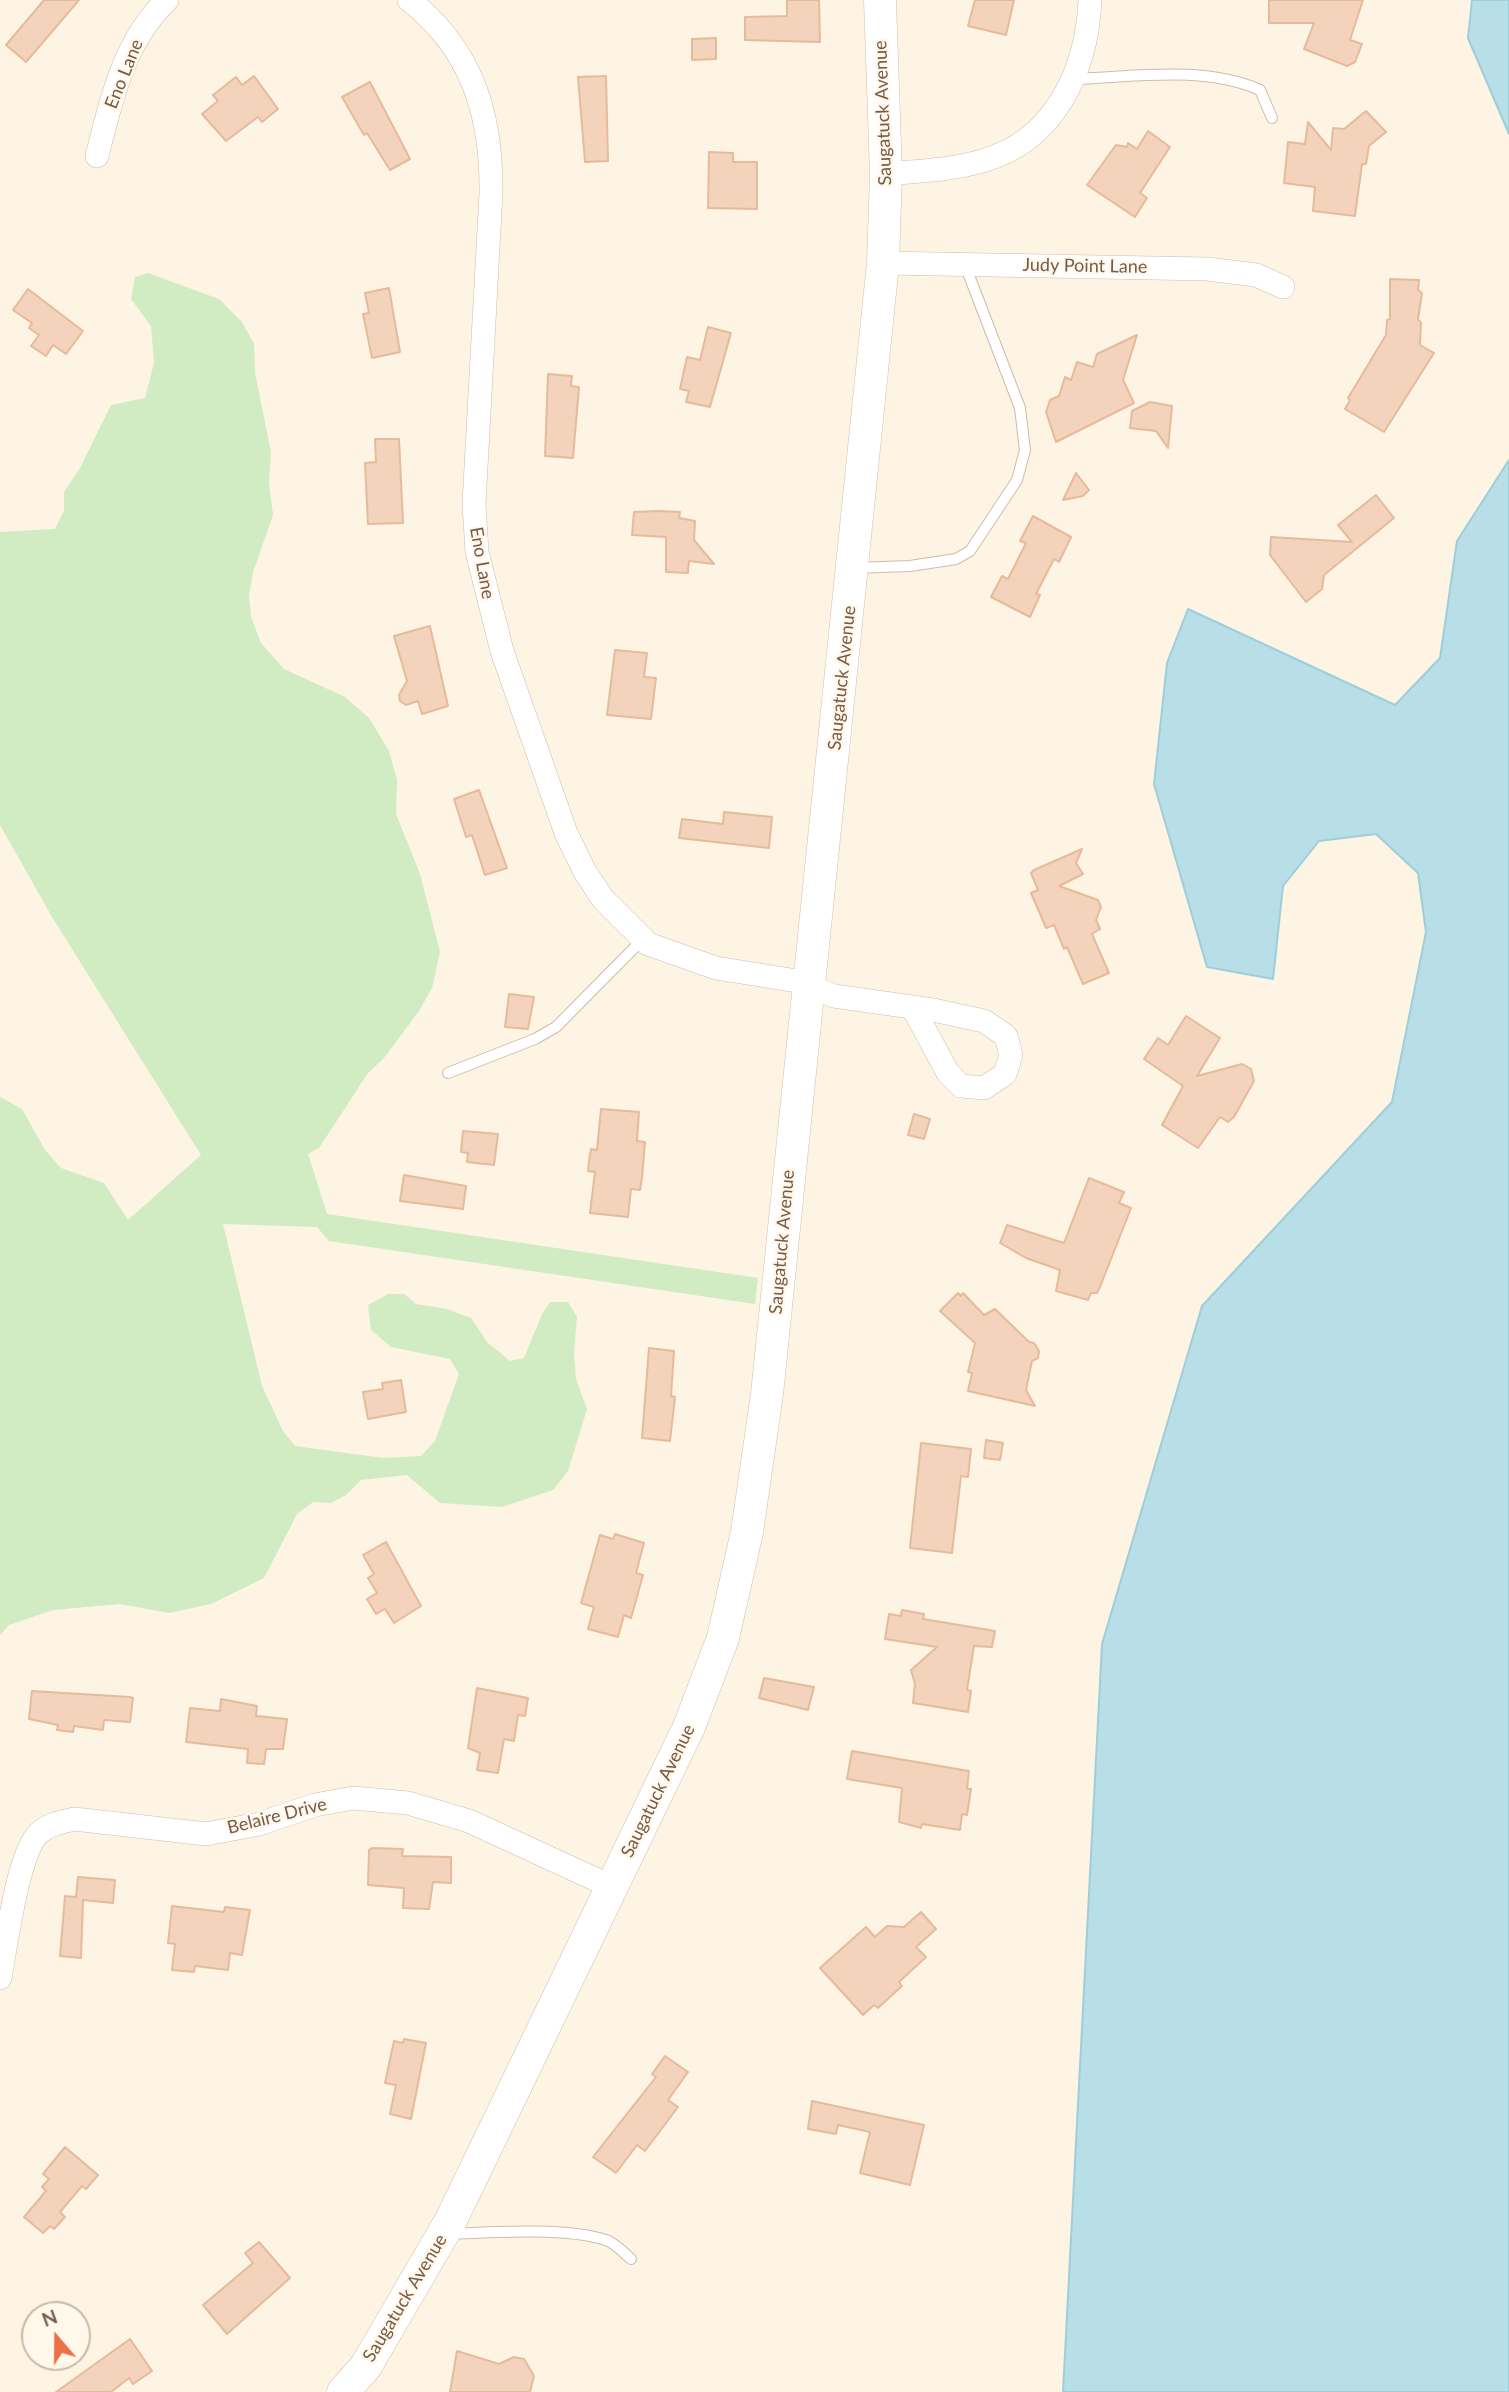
<!DOCTYPE html>
<html>
<head>
<meta charset="utf-8">
<style>
	body { margin:0 }
	#map { position:relative; width:1509px; height:2392px; overflow:hidden; background:#fdf4e4; font-family:Lato,sans-serif }
	canvas { display:block }
	.north { position:absolute; left:21px; top:2301px; width:70px; height:70px; box-sizing:border-box; background:#fff8eb; border:2px solid #c8b9aa; border-radius:50%; rotate:340deg; font-size:19px; font-weight:700; line-height:28px; text-align:center; color:#765b49 }
	.north::after { content:''; display:block; margin:auto; width:24px; height:32px; background:#e97047; clip-path:polygon(50% 0,100% 100%,50% 72%,0 100%) }
</style>
</head>
<body>
<div id="map">
<canvas width="1509" height="2392"></canvas>
<div class="north">N</div>
</div>
<script>
const ctx = document.querySelector('canvas').getContext('2d');
ctx.lineJoin = 'round';
function paint(path, color) { ctx.fillStyle = color; ctx.fill(path, 'evenodd'); }
function strokePath(path, color, width, dash) { ctx.strokeStyle = color; ctx.lineWidth = width; ctx.lineCap = dash ? 'butt' : 'round'; ctx.setLineDash(dash || []); ctx.stroke(path); }
function label(font, color, halo, rows, align = 'center') {
  ctx.font = font + ' Lato,sans-serif'; ctx.lineWidth = 5; ctx.setLineDash([]); ctx.textBaseline = 'middle'; ctx.strokeStyle = halo; ctx.fillStyle = color; for (const [text, x, y, turn = 0] of rows) {
    ctx.save(); ctx.translate(x, y); ctx.rotate((+turn || 0) * Math.PI / 180); ctx.textAlign = isNaN(turn) ? turn : align; if (halo) ctx.strokeText(text, 0, 0); ctx.fillText(text, 0, 0); ctx.restore();
  }
}
paint(new Path2D(`
	M148,273l71,26 23,23 12,22 1,29 16,79 -2,30 4,33 -20,57 -4,24 2,21 10,26 23,26 61,28 24,21 20,33 8,29 -1,34 24,60 20,78 -8,36 -13,23 -35,47 -16,15 -49,75 -11,6 19,60 431,64 -3,26 -426,-63 -12,-14 -94,-3 39,162 21,45 12,15 88,12 38,-2 14,-15 24,-67 -9,-15 -59,-12 -20,-17 -3,-25 20,-11h16l12,10 31,5 24,9 16,24 23,19 14,-3 18,-44 8,-12h18l9,15 -3,36 2,26 11,30 -19,62 -15,19 -51,17 -62,-4 -33,-28 -46,5 -15,15 -15,8 -18,-1 -16,12 -33,64 -53,26 -42,9 -49,-9 -67,6 -44,15 -9,10v-538l22,12 23,41 16,18 43,15 24,37 73,-65 -149,-238 -52,-92v-293l55,-3 9,-18v-19l16,-24 31,-63 34,-7 9,-35 -3,-37 -20,-27 4,-22z`), '#d1ebc2');
const water = new Path2D(`
	M1472,0h37v134l-41,-96z
	M1509,460v1932h-446l39,-748 100,-338 190,-204 34,-170 -8,-59 -42,-39 -57,7 -36,45 -10,93 -66,-12 -53,-183 13,-121 21,-54 207,96 45,-47 17,-117z`);
paint(water, '#b8dfe7');
strokePath(water, '#9eced9', 2);
const building = new Path2D(`
	M44,0h35l-53,62 -20,-17z
	M787,0h32l1,42 -75,-2v-23l42,-1z
	M975,0h39l-8,35 -38,-9z
	M1269,0h94l-13,40 12,4 -7,18 -8,4 -43,-17 10,-26h-45z
	M716,38v21l-24,1v-21z
	M254,76l24,33 -16,13 -4,-5 -32,24 -24,-27 16,-13 -5,-6 23,-18 6,8z
	M606,76l2,85 -23,1 -7,-85z
	M370,82l40,77 -20,11 -23,-37 -3,2 -22,-38z
	M1366,111l20,21 -17,14 -3,18h-4l-7,52 -42,-5 2,-24 -31,-4 4,-41 17,2 3,-22 23,28 2,-22 11,1z
	M1148,131l22,16 -30,46 7,5 -12,19 -48,-32 29,-40 11,2 1,-4 9,6z
	M709,152l24,1v9h24v47l-49,-1z
	M1390,279l29,1 -1,10 4,3 -4,26 3,4 -1,22 14,8 -50,79 -39,-23 5,-9 -2,-2 38,-63 1,-15 3,-1z
	M389,288l11,64 -28,6 -9,-44 6,-1 -4,-20z
	M28,289l55,42 -17,23 -13,-9 -7,11 -15,-10 8,-11 -10,-7 3,-5 -19,-13z
	M708,327l23,6 -21,74 -24,-5 3,-11 -9,-2 7,-32 13,3z
	M1137,335l-14,45 11,23 -78,39 -10,-30 4,-12 9,-4 6,-19 6,3 6,-18 16,5 4,-13z
	M548,374l24,2 -1,10 8,1 -6,71 -28,-2z
	M1150,402l22,4 -4,42 -12,-17 -26,-3 2,-17z
	M375,439h24l4,84 -35,1 -3,-61 11,-1z
	M1076,473l13,17 -6,6 -20,4z
	M1376,495l18,23 -70,57 -2,14 -16,13 -36,-47 1,-18 81,5 -14,-17z
	M658,511l22,1 -1,6 16,3 -1,19 20,24 -25,-3 -1,12 -22,-1v-35l-34,-2 2,-23z
	M1033,516l38,21 -12,25 -5,-3 -18,35 4,1 -10,22 -39,-20 11,-21 6,3 18,-36 -6,-2z
	M430,626l18,80 -26,8 -4,-13 -12,4 -6,-4 -1,-6 8,-14 -13,-45z
	M615,650l32,3 -3,24 12,1 -5,41 -44,-4z
	M479,790l28,78 -22,7 -13,-40 -6,2 -12,-38z
	M724,812l48,5 -3,31 -90,-10 3,-19 41,5z
	M1082,849l-6,14 7,11 -24,12 39,14 3,7 -5,13 4,9 -8,5 17,39 -26,11 -16,-37 -3,2 -10,-24 -8,3 -15,-35 7,-3 -7,-17 3,-3z
	M509,994l25,3 -6,32 -23,-2z
	M1186,1016l34,22 -23,38 45,-12 9,5 3,12 -20,36 -6,5 -8,-5 -22,31 -36,-23 21,-39 -39,-27 14,-21 10,7z
	M601,1109l38,3 -2,29 8,1 -3,36 -2,12 -9,-1 -3,28 -38,-4 5,-41 -7,-1 1,-10 2,-12 6,1z
	M914,1114l16,5 -6,20 -16,-4z
	M463,1131l35,3 -4,31 -27,-3 1,-9 -7,-1z
	M404,1175l62,11 -3,23 -63,-8z
	M1089,1178l35,14 -5,11 12,5 -31,79 -3,6h-6l-3,7 -32,-9 4,-21 -34,-12 -26,-15 7,-18 57,18z
	M958,1293l3,3 2,-3 21,22 11,-6 34,33 5,1 5,8 -1,7 -6,3 -6,29 9,16 -67,-15 4,-18 -4,-1 7,-29 -35,-32z
	M649,1348l25,3 -3,45 4,1 -5,44 -28,-3z
	M401,1380l5,32 -38,7 -5,-27 20,-3 -1,-6z
	M986,1440l17,3 -3,17 -16,-2z
	M921,1443l50,6 -3,28 -7,-1 -9,77 -42,-5z
	M615,1534l29,9 -8,30 7,2 -5,18 -7,25 -7,-3 -6,22 -30,-8 6,-22 -13,-4 19,-68 13,4z
	M386,1542l35,64 -27,17 -9,-14 -9,5 -9,-15 10,-6 -9,-15 6,-4 -11,-19z
	M902,1610l22,4 -1,5 72,12 -3,16 -18,-1 -7,44 4,1 -3,21 -55,-9 2,-19 -4,-14 26,-23 -52,-8 4,-25 12,2z
	M764,1678l50,9 -6,23 -49,-12z
	M477,1688l51,10 -3,18 -7,-1 -4,26 -10,-2 -6,34 -21,-3 3,-17 -12,-5z
	M32,1691l98,6 3,1 -3,24 -26,-2 -1,10 -29,-4 -1,6 -16,-2 1,-5 -29,-6z
	M221,1699l36,7 -1,10 31,3 -4,30h-17l-2,15 -17,-1 1,-14 -62,-7 4,-34 30,3z
	M852,1751l117,20 -2,18h4l-4,26 -5,-1 -2,16 -38,-6 -1,4 -22,-6 3,-34 -55,-9z
	M372,1848l31,1 -1,7 49,1v26l-18,-1 -4,27 -26,-1 1,-20 -36,-3 1,-35z
	M78,1877l37,3 -2,23 -30,-3 -2,58 -21,-2 5,-60 11,1z
	M172,1906l52,6 1,-5 25,3 -8,45 -12,-2 -2,17 -33,-4 -1,6 -22,-2 3,-26 -7,-1z
	M921,1912l15,17 -20,18 10,10 -27,25 3,4 -24,22 -4,-3 -11,10 -43,-47 46,-41 9,10 12,-11 17,1z
	M404,2039l22,4 -15,76 -21,-5 6,-29 -11,-2 9,-42 9,2z
	M665,2056l23,16 -20,28 10,7 -33,44 -8,-6 -21,28 -23,-16 63,-80 -4,-3z
	M812,2101l112,24 -14,60 -50,-12 10,-41 -32,-7 -2,9 -28,-5z
	M65,2147l33,28 -12,14 -4,-3 -22,26 5,5 -11,12 -4,-3 -7,7 -19,-16 22,-26 -4,-4 7,-8 -6,-5z
	M259,2242l31,36 -63,56 -24,-29 50,-42 -8,-10z
	M130,2339l22,32 -19,13 -4,-6 -18,14h-55z
	M457,2351l42,13 15,-7 10,2 10,17 -4,16h-80z`);
paint(building, '#f3d3bb');
strokePath(building, '#e6ba9b', 2);
const service = new Path2D(`
	M1073,79c61,-2 131,-14 187,11l12,28
	M854,568l56,-2 46,-7 14,-8 47,-71 8,-30 -5,-42 -55,-143
	M448,1073l87,-34 21,-12 86,-87
	M449,2234c41,-2 119,-7 157,6 9,3 18,13 25,19`);
const minor = new Path2D(`
	M409,0c63,49 83,115 82,193l-17,311 3,48 25,99 64,182 19,39 18,27 45,45 68,24 81,13 37,15 99,14 51,11 22,15 5,19 -6,19 -21,14 -23,-2 -13,-13 -35,-65
	M97,156c14,-56 27,-115 70,-156
	M886,174c32,-3 66,-4 96,-13 73,-20 105,-91 108,-161
	M883,263l324,6 49,6 27,12
	M0,1978c6,-32 18,-126 39,-145 10,-9 23,-11 35,-14l132,15 53,-10 56,-19 38,-7 55,5 61,18 143,66`);
const secondary = new Path2D(`
	M343,2392l23,-26 85,-146 238,-493 34,-89 24,-106 20,-138 116,-1131 3,-89 -6,-174`);
strokePath(service, '#cfbcab', 12);
strokePath(minor, '#cfbcab', 24);
strokePath(secondary, '#d4beaa', 33);
strokePath(service, '#fff', 10);
strokePath(minor, '#fff', 23);
strokePath(secondary, '#fff', 32);
label('18px', '#765b49', '#fff8eb', [
	["Eno Lane",124,74,-68],
	["Saugatuck Avenue",883,113,-92],
	["Judy Point Lane",1085,266,1],
	["Eno Lane",482,563,80],
	["Saugatuck Avenue",842,678,-84],
	["Saugatuck Avenue",782,1242,-85],
	["Saugatuck Avenue",658,1791,-64],
	["Belaire Drive",277,1816,-14],
	["Saugatuck Avenue",405,2298,-59]
]);
</script>
</body>
</html>
